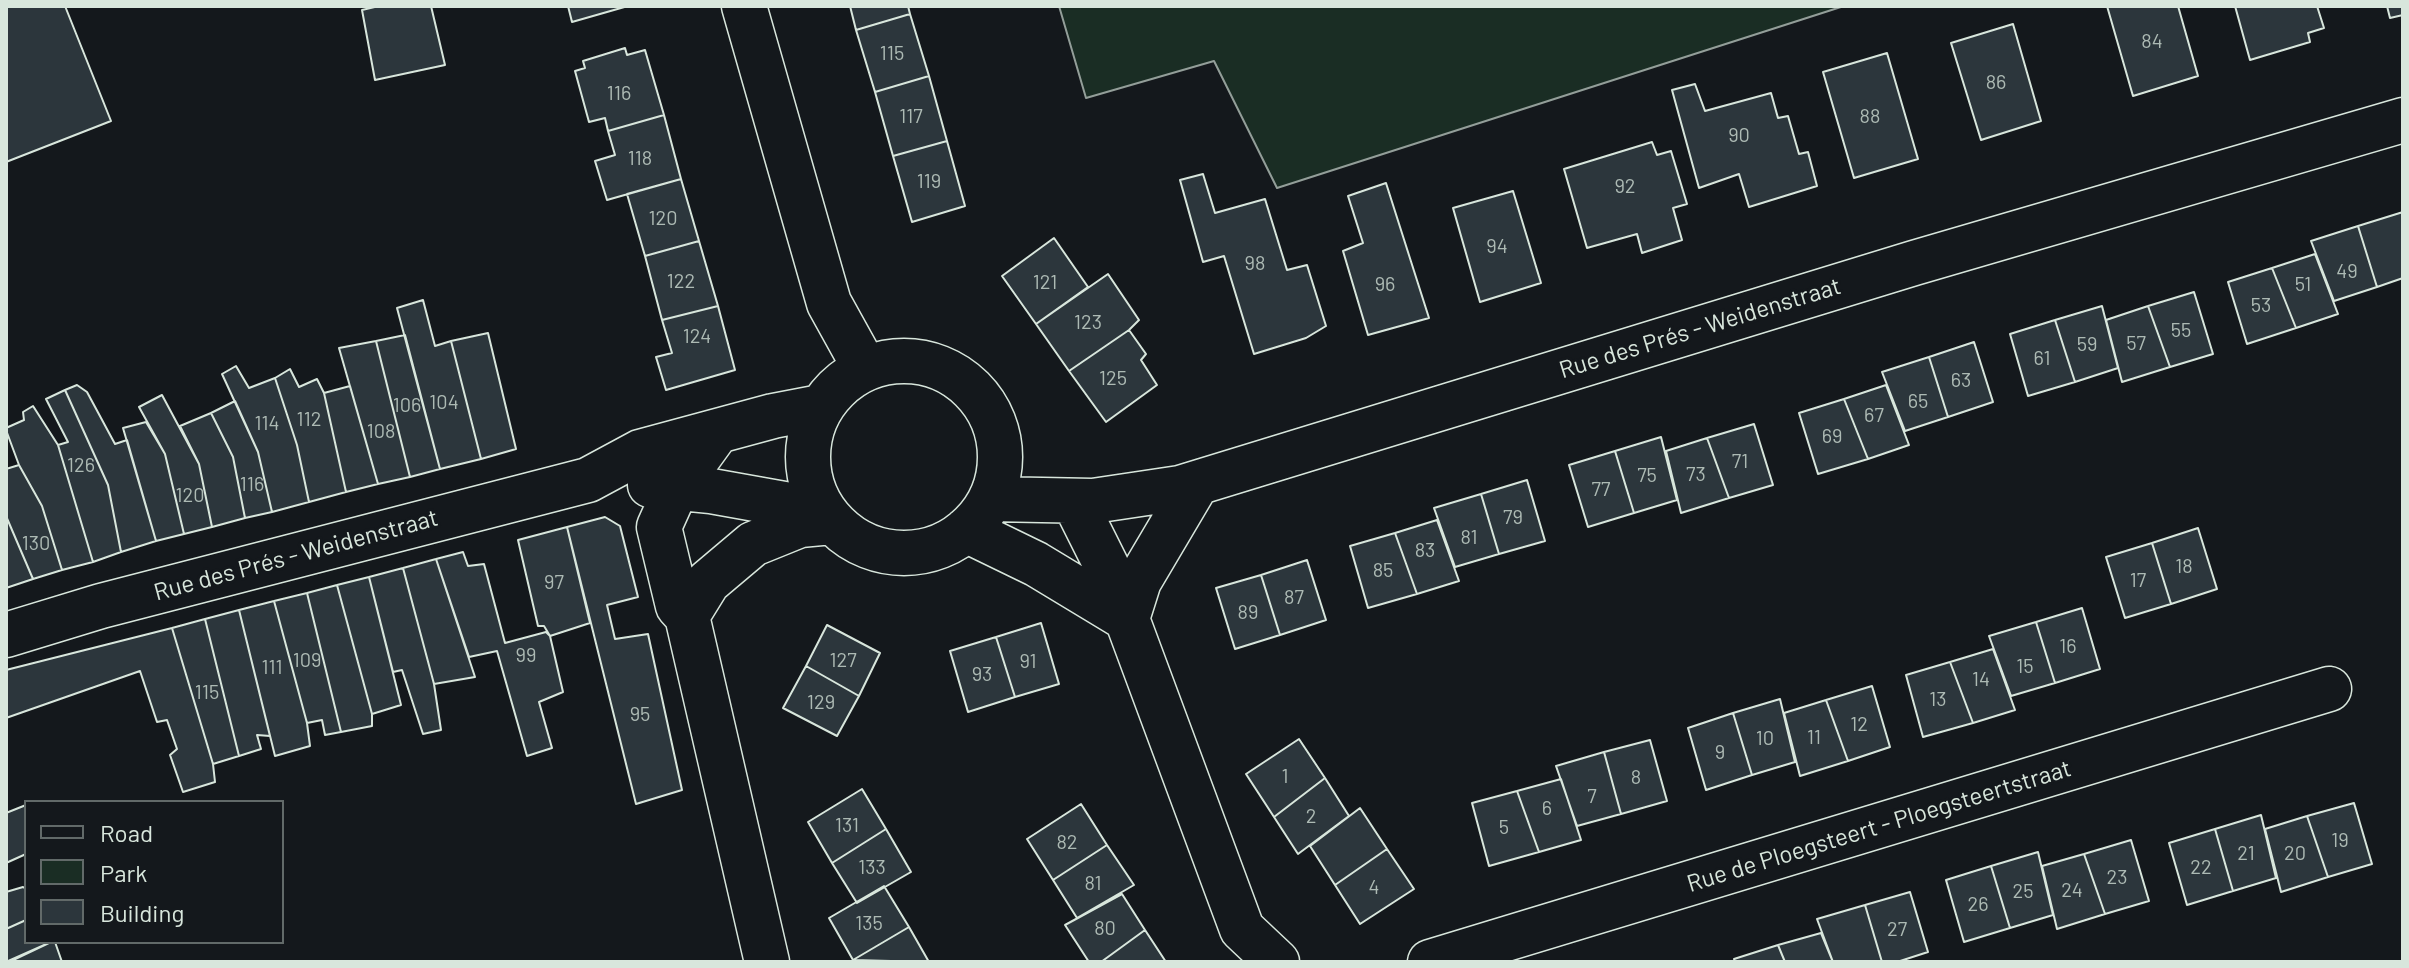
<!DOCTYPE html>
<html>
<head>
<meta charset="utf-8">
<style>
	body { margin:0 }
	#map { position:relative; width:2409px; height:968px; overflow:hidden; background:#14181c; font-family:Barlow,sans-serif }
	canvas { display:block }
	.frame { position:absolute; inset:0; border:8px solid #d8e6dc; pointer-events:none }
	.legend { position:absolute; left:24px; top:800px; width:260px; height:144px; box-sizing:border-box; background:#14181c; border:2px solid #626a69; margin:0; padding:10px 14px; list-style:none; font-size:24px; color:#d8e6dc }
	.legend li { display:flex; align-items:center; gap:16px; height:40px }
	.legend b { width:40px; border:2px solid #626a69 }
</style>
</head>
<body>
<div id="map">
<canvas width="2409" height="968"></canvas>
<div class="frame"></div>
<ul class="legend">
<li><b style="height:10px;background:#14181c"></b>Road</li>
<li><b style="height:22px;background:#1a2d24"></b>Park</li>
<li><b style="height:22px;background:#2c363c"></b>Building</li>
</ul>
</div>
<script>
const ctx = document.querySelector('canvas').getContext('2d');
ctx.lineJoin = 'round';
function paint(path, color) { ctx.fillStyle = color; ctx.fill(path, 'evenodd'); }
function strokePath(path, color, width, dash) { ctx.strokeStyle = color; ctx.lineWidth = width; ctx.lineCap = dash ? 'butt' : 'round'; ctx.setLineDash(dash || []); ctx.stroke(path); }
function label(font, color, halo, rows, align = 'center') {
  ctx.font = font + ' Barlow,sans-serif'; ctx.lineWidth = 6; ctx.setLineDash([]); ctx.textBaseline = 'middle'; ctx.strokeStyle = halo; ctx.fillStyle = color; for (const [text, x, y, turn = 0] of rows) {
    ctx.save(); ctx.translate(x, y); ctx.rotate((+turn || 0) * Math.PI / 180); ctx.textAlign = isNaN(turn) ? turn : align; if (halo) ctx.strokeText(text, 0, 0); ctx.fillText(text, 0, 0); ctx.restore();
  }
}
const green = new Path2D(`
	M1059,6h785l-567,182 -63,-127 -128,37z`);
paint(green, '#1a2d24');
strokePath(green, '#939e99', 2);
const building = new Path2D(`
	M6,6h59l46,115 -105,41z
	M379,6h52l14,59 -70,15 -13,-70z
	M568,6h60l-56,16z
	M850,6h58l2,8 -54,16z
	M2107,6h71l20,70 -65,20z
	M2235,6h82l7,22 -16,5 2,9 -60,18z
	M2387,6h16v9l-13,3z
	M910,14l19,62 -54,16 -19,-62z
	M2013,24l28,97 -60,19 -30,-97z
	M625,48l2,7 18,-5 19,65 -56,16 -3,-13 -16,4 -14,-51 10,-3 -2,-7z
	M1887,53l31,106 -64,19 -31,-106z
	M929,76l18,65 -54,15 -18,-64z
	M1695,84l10,27 66,-18 7,25 10,-2 11,38 9,-2 9,34 -68,21 -10,-33 -40,14 -27,-98z
	M664,115l17,64 -74,21 -12,-39 20,-6 -7,-24z
	M947,141l18,65 -53,16 -19,-66z
	M1652,142l5,13 14,-4 16,53 -14,4 9,32 -40,13 -5,-19 -50,14 -23,-79z
	M1203,174l12,39 50,-14 22,71 20,-5 19,61 -20,12 -52,16 -30,-98 -21,6 -23,-82z
	M681,179l18,62 -54,15 -18,-62z
	M1386,183l43,135 -61,17 -25,-84 20,-8 -15,-47z
	M1513,191l28,92 -61,19 -27,-94z
	M2403,212v66l-26,9 -19,-61z
	M2358,226l19,61 -43,14 -23,-60z
	M1054,238l34,49 -52,37 -34,-48z
	M699,241l19,65 -56,14 -17,-64z
	M2315,254l23,60 -42,14 -24,-60z
	M2272,268l24,60 -49,16 -19,-62z
	M1108,274l31,46 -10,10 -60,41 -33,-47z
	M2194,292l19,62 -43,13 -22,-61z
	M423,300l12,46 16,-5 30,118 -41,10 -43,-161z
	M718,306l17,64 -69,20 -10,-33 16,-4 -10,-33z
	M2102,306l16,62 -43,14 -20,-62z
	M2148,306l22,61 -48,15 -16,-62z
	M2055,320l20,62 -47,14 -18,-62z
	M1129,330l17,24 -5,6 16,25 -51,37 -37,-51z
	M488,333l28,116 -35,10 -30,-118z
	M405,335l35,134 -30,8 -34,-136z
	M376,341l34,136 -32,7 -39,-136z
	M1974,342l19,60 -45,15 -19,-60z
	M1929,357l19,60 -43,14 -23,-59z
	M236,366l13,22 26,-10 22,67 12,57 -37,10 -14,-60 -36,-78z
	M290,369l9,18 18,-8 7,14 22,99 -37,10 -12,-57 -22,-67z
	M77,385l10,7 28,52 12,-4 29,101 -35,11 -13,-67 -43,-95z
	M1886,385l23,60 -41,14 -24,-60z
	M350,386l28,98 -32,8 -22,-99z
	M65,390l43,95 13,67 -28,10 -35,-117 10,-3 -22,-43z
	M162,395l37,69 13,63 -28,7 -19,-80 -26,-47z
	M1844,399l24,60 -50,15 -19,-61z
	M235,401l23,51 14,60 -27,6 -12,-61 -22,-44z
	M33,406l25,39 35,117 -31,8 -20,-64 -23,-41 -13,-35v-2l18,-8 -1,-8z
	M211,413l22,44 12,61 -33,9 -13,-63 -19,-38z
	M146,422l19,32 19,80 -28,7 -33,-113z
	M1754,424l19,61 -44,13 -22,-60z
	M1661,437l16,63 -43,13 -19,-62z
	M1707,438l22,60 -48,15 -15,-62z
	M1615,451l19,62 -46,14 -19,-62z
	M19,465l23,41 20,64 -29,9 -27,-63v-47z
	M1527,480l18,61 -46,13 -18,-60z
	M1481,494l18,60 -44,13 -21,-59z
	M6,516l27,63 -27,9z
	M605,517l15,9 18,71 -31,8 8,34 33,-5 34,156 -46,14 -69,-277z
	M1437,520l22,61 -42,13 -22,-61z
	M567,527l23,96 -40,13 -6,-10h-6l-20,-86z
	M2198,528l19,61 -46,15 -19,-61z
	M1395,533l22,61 -49,14 -18,-62z
	M2152,543l19,61 -46,14 -19,-61z
	M463,552l5,14 16,-2 21,79 41,-11 4,4 13,56 -24,10 13,46 -25,8 -30,-105 -28,6 -33,-98z
	M436,559l39,118 -41,7 -31,-116z
	M1307,560l19,60 -46,15 -19,-60z
	M403,568l31,116 7,46 -18,4 -21,-64 -9,2 -24,-95z
	M1261,575l19,60 -45,14 -19,-61z
	M369,577l32,128 -29,9 -35,-129z
	M337,585l35,129v12l-31,6 -34,-139z
	M307,593l34,139 -16,3 -3,-15 -15,3 -33,-122z
	M274,601l33,122 3,23 -35,10 -36,-146z
	M2082,608l18,61 -45,14 -19,-61z
	M239,610l31,126 -13,-1 4,14 -22,7 -34,-137z
	M205,619l34,137 -26,8 -41,-136z
	M2036,622l19,61 -44,13 -22,-60z
	M1041,623l18,61 -44,13 -19,-60z
	M827,625l53,28 -21,43 -53,-30z
	M172,628l41,136 2,18 -32,10 -13,-37 7,-6 -10,-29 -10,2 -17,-51 -134,47v-48z
	M996,637l19,60 -47,15 -18,-61z
	M1993,649l22,61 -42,13 -23,-61z
	M1950,662l23,61 -50,14 -17,-62z
	M806,666l53,30 -22,40 -54,-28z
	M1872,686l18,61 -42,14 -22,-61z
	M1780,699l15,63 -43,13 -19,-62z
	M1826,700l22,61 -48,15 -16,-63z
	M1733,713l19,62 -46,15 -18,-62z
	M1299,739l26,39 -51,39 -28,-43z
	M1650,740l17,61 -46,13 -17,-62z
	M1604,752l17,62 -44,12 -21,-60z
	M1325,778l24,38 -51,38 -24,-37z
	M1561,779l20,61 -42,12 -22,-61z
	M862,789l24,40 -54,34 -24,-41z
	M1517,791l22,61 -50,14 -17,-63z
	M2354,803l18,61 -44,13 -21,-61z
	M1081,804l26,41 -54,35 -26,-41z
	M26,805v49l-20,9v-50z
	M1360,808l27,41 -52,36 -25,-39z
	M2261,815l15,63 -43,13 -18,-62z
	M2307,816l21,61 -47,15 -16,-63z
	M886,829l25,43 -54,31 -25,-40z
	M2215,829l18,62 -46,14 -18,-62z
	M2131,840l18,61 -44,13 -21,-60z
	M1107,845l27,40 -57,33 -24,-38z
	M1387,849l27,40 -54,35 -25,-39z
	M2038,852l15,63 -43,13 -19,-62z
	M2084,854l21,60 -48,15 -15,-63z
	M1991,866l19,62 -46,14 -18,-62z
	M884,886l25,41 -56,33 -24,-42z
	M23,887l3,2v31l-20,9v-37z
	M1910,892l18,60 -31,10h-15l-17,-57z
	M1122,894l23,36 -44,32h-12l-24,-37z
	M1865,905l17,57h-49l-16,-43z
	M26,920v22h25l-45,20v-33z
	M909,927l20,35 -76,-2z
	M1145,930l21,32h-65z
	M1821,933l12,29h-48l-7,-17z
	M51,942h4l7,20h-53z
	M1778,945l7,17h-50l-1,-3z`);
paint(building, '#2c363c');
strokePath(building, '#d8e6dc', 2);
const minor = new Path2D(`
	M744,6l85,297 36,65
	M808 457a96 96 0 1 1 192 0a96 96 0 1 1-192 0Z
	M716,433l-39,54 -18,40 19,79 9,10 21,-34 45,-38 47,-19 32,-3
	M1197,483l-58,98 -12,38 115,310 35,33
	M650,485l61,6 112,20
	M991,499l102,2 87,-13 734,-225 489,-143
	M966,530l70,34 91,55 -18,-48 -35,-70
	M687,616l80,346
	M6,635l95,-29 487,-126 52,-28 133,-36 47,-9
	M1430,962l899,-273`);
strokePath(minor, '#d8e6dc', 47);
strokePath(minor, '#14181c', 44);
label('20px', '#adbab4', null, [
	["84",2152,41],
	["115",892,53],
	["86",1996,82],
	["116",619,93],
	["117",911,116],
	["88",1870,116],
	["90",1739,135],
	["118",640,158],
	["119",929,181],
	["92",1625,186],
	["120",663,218],
	["94",1497,246],
	["98",1255,263],
	["49",2347,271],
	["122",681,281],
	["121",1045,282],
	["96",1385,284],
	["51",2303,284],
	["53",2261,305],
	["123",1088,322],
	["55",2181,330],
	["124",697,336],
	["57",2136,343],
	["59",2087,344],
	["61",2042,358],
	["125",1113,378],
	["63",1961,380],
	["65",1918,401],
	["104",444,402],
	["106",407,405],
	["67",1874,415],
	["112",309,419],
	["114",267,423],
	["108",381,431],
	["69",1832,436],
	["71",1740,461],
	["126",81,465],
	["73",1696,474],
	["75",1647,475],
	["116",252,484],
	["77",1601,489],
	["120",190,495],
	["79",1513,517],
	["81",1469,537],
	["130",36,543],
	["83",1425,550],
	["18",2184,566],
	["85",1383,570],
	["17",2138,580],
	["97",554,582],
	["87",1294,597],
	["89",1248,612],
	["16",2068,646],
	["99",526,655],
	["109",307,660],
	["127",843,660],
	["91",1028,661],
	["15",2025,666],
	["111",272,667],
	["93",982,674],
	["14",1981,679],
	["115",207,692],
	["13",1938,699],
	["129",821,702],
	["95",640,714],
	["12",1859,724],
	["11",1814,737],
	["10",1765,738],
	["9",1720,752],
	["1",1285,776],
	["8",1636,777],
	["7",1592,796],
	["6",1547,808],
	["2",1311,816],
	["131",847,825],
	["5",1504,827],
	["19",2340,840],
	["82",1067,842],
	["21",2246,853],
	["20",2295,853],
	["133",872,867],
	["22",2201,867],
	["23",2117,877],
	["81",1093,883],
	["4",1374,887],
	["24",2072,890],
	["25",2023,891],
	["26",1978,904],
	["135",869,923],
	["80",1105,928],
	["27",1897,929]
]);
label('24px', '#d8e6dc', '#14181c', [
	["Rue des Prés - Weidenstraat",1700,328,-17],
	["Rue des Prés - Weidenstraat",296,555,-15],
	["Rue de Ploegsteert - Ploegsteertstraat",1879,826,-17]
]);
</script>
</body>
</html>
